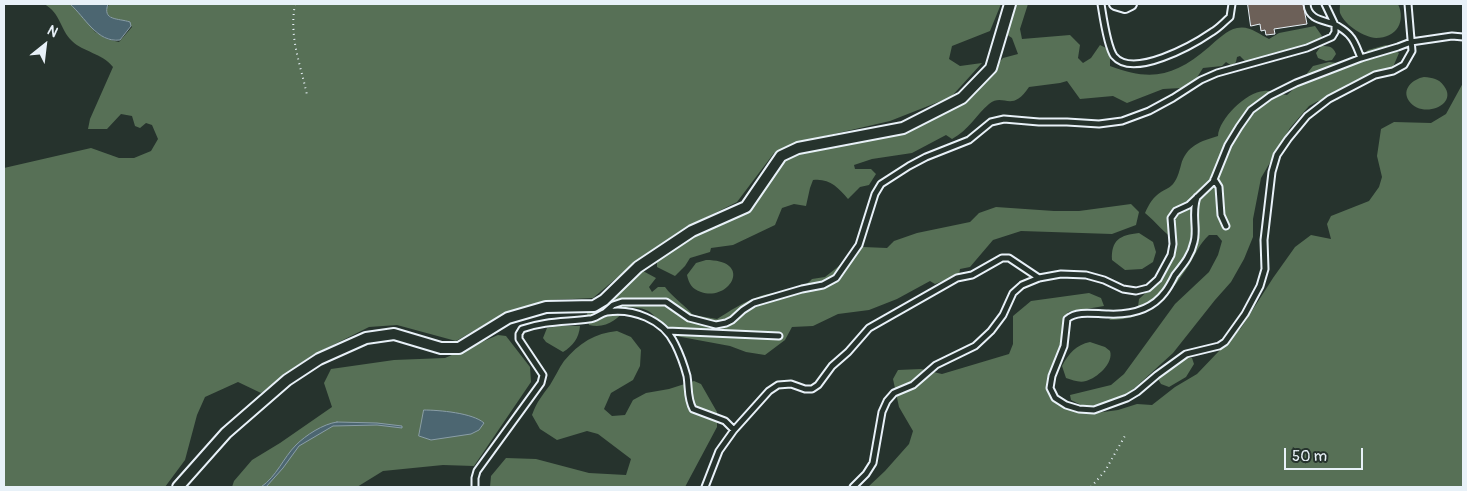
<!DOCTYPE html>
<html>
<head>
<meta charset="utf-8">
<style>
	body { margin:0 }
	#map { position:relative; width:1467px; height:491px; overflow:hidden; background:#26332d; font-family:Pangolin,sans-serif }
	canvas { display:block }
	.frame { position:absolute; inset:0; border:5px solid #e8f1f8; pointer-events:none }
	.north { position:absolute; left:20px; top:20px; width:50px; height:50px; -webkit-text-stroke:4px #26332d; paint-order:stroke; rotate:29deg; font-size:14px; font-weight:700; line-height:20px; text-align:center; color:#e8f1f8 }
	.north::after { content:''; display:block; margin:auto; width:18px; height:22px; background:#e8f1f8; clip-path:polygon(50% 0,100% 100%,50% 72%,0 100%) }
	.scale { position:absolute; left:1284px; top:448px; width:79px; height:22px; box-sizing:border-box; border:2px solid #e8f1f8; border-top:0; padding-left:6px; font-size:15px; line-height:18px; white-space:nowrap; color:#e8f1f8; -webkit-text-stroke:4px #26332d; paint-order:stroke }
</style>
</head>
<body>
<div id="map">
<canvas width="1467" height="491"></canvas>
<div class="frame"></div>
<div class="north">N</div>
<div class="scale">50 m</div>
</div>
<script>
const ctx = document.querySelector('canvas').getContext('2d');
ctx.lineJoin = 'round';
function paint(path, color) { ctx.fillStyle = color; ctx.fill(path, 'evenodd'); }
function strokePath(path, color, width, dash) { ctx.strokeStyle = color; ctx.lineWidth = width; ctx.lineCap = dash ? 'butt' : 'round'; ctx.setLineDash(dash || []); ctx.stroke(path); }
paint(new Path2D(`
	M44,4h25l8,4 18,24 12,7 12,3 13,-15 -4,-5 -16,-4 -6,-5 1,-6 3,-3h501l1,1 5,-1h384l-11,27 -38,15 -3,13 11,7 22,-3 -31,34 -61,24 -78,18 -38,14 -37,49 -38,19 -66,43 -40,34 -42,2 -48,14 -47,27 -59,-16 -28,2 -58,29 -50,37 -23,-11 -33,15 -8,18 -12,45 -20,27h-161v-319l87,-20 28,10h15l17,-7 7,-12 -6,-14 -6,-2 -6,5 -5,-2 -3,-10 -11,-2 -14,15h-19l2,-10 23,-52c-11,-14 -30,-15 -41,-26 -12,-11 -11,-28 -28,-37z
	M1015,4h13l-8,25 2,10 48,-4 10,10 -2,13 5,5 8,-5 9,-13 8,4 2,8v9c42,16 65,10 99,-19 8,-7 18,-17 28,-19 12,-3 22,6 32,11l10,-6 36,-7 7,10 -2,3 -5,4 -68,20 -7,-7 -3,1 -1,5 -4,4 -6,-4 -4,4 -19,2 -7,11 -15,9 -18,1 -36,14 -14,-7 -33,3 -13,-18 -7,2 -31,4c-18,27 -25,5 -40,17 -13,11 -20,26 -37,35l-6,-4 -34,18 -40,6 -18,6 1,4h16l5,5 -7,11 -9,2 -12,12c-10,-12 -19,-21 -35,-19l-3,8 -4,18 -12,-2 -12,4 -7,17 -42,20 -22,3 -1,4 -20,6 -5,8 -10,10 -18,-9v-7l27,-21 72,-40 8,-9 18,-29 10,-7 113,-24 60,-30 38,-42 15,-4 -6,-16 -6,-4z
	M1340,4h58c8,17 -1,34 -22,34 -12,-1 -30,-12 -35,-23 -2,-3 -1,-8 -1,-11z
	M1386,45l13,8 -6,14 -20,5 -25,12 -10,16 -20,1 -9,5 -19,22 -29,50 -8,41v18l-9,22 -13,23 -16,18 -42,53 -45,41 -29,12 -14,1 -14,-7 -1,-5 41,-10 13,-11 51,-70 34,-32 9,-17 4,-14 -5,-6h-8c-9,8 -14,20 -20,30 -21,32 -39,55 -80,55l5,-4 23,-1 2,-16 22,-20 10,-17 5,-21c-12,-8 -20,-19 -31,-28 4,-9 8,-16 16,-21 3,-2 8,-4 10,-6 6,-5 8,-14 10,-21 5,-19 20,-24 37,-29 1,-17 28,-44 46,-45 7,-1 16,3 23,4l10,-9 16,-20 16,-4 25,3 14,-15z
	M1321,46c8,0 12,0 15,8l-4,6 -6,1 -8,-3 -2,-5z
	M1424,77c9,1 14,1 20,9 15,20 -23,33 -35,15 -8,-12 4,-22 15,-24z
	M1463,83v404h-595l17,-16 24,-27 4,-13 -14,-24 -6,-28 5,-9 23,-1 21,5 67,-20 4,-10v-28l18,-15 58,-8 12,5 3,8 -36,6c-5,12 -4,23 -8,35 -4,15 -10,27 -13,42l8,12 16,9 25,3 22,-3 19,-6 15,1 23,-18 22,-13 44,-46 32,-50 22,-31 16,-12 20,4 -4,-15 4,-8 38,-15 10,-14 3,-10 -5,-21 4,-27 13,-7 37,1 15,-9z
	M1131,204l8,8 -3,13 -24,9 -91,-3 -28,9 -23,27 -10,2 -1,6 -24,9 -5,-3 -33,18 -28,11 -31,4 -25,12 -21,1 -7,13 -20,15 -19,-3 -16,-6 -65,-12c-11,-20 -12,-26 -37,-27 -11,13 -22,22 -39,18l-2,-12c27,-5 36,-27 56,-42l13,7 -7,9 3,5 6,-5h7c8,11 20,18 28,28l24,4c13,-8 26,-17 41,-22 17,-7 42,-4 54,-18l13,-2 38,-30 24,1 7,-7 23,-8 53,-11 9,-9 17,-6 58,4h25z
	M1139,233l14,9 3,10 -3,10 -11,7 -17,1 -13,-10c-1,-20 8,-25 27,-27z
	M706,260c48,0 24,42 -5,32 -9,-3 -12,-8 -14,-17l9,-12z
	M560,326h20c-1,12 -7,20 -17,26l-17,-10 -3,-4 4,-10z
	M617,331l14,6 10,13 -1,16 -7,14 -22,13 -7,16 8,7 13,-1 8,-15 13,-7 23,-4 25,-8 7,3 16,28v15l-32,60h-195l1,-11 15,-18 30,1 53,14 37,2 5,-16 -33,-25 -11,-3 -30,9 -17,-11 -8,-14c5,-14 10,-19 18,-30 5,-8 9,-17 14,-24 15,-18 31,-28 53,-30z
	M498,335l8,1 24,31 1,15 -57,84 -31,-1 -60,6 -26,16h-125l2,-6 18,-21 28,-17 52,-36 -8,-24 7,-14 63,-9 51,-2z
	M1090,342l15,5 5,4c4,12 -13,27 -24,30 -7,2 -13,-1 -20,-3l-4,-12c7,-13 14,-21 28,-24z
	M1185,358h7l2,6 -8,13 -17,10 -8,-3 -3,-5z`), '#577056');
const water = new Path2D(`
	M70,4h38c-6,17 10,14 22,18l1,4 -11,14c-23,3 -35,-23 -50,-36z
	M424,410c15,0 49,3 60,13l-5,7 -8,4 -40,6 -12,-4z
	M337,422l40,1 25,3v2l-25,-3 -44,1 -34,20 -16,22 -17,19h-5c16,-11 22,-29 35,-42 10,-10 27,-21 41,-23z`);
paint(water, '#4c6671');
strokePath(water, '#8a9ea7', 1);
const building = new Path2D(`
	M1248,4h55l4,20 -33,5 1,5 -9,1 -1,-5 -4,1 -1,-7 -9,2z`);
paint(building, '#6c6058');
strokePath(building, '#e8f1f8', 1);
const lane = new Path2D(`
	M1101,4c2,12 6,42 13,52 19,23 79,-11 98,-24 7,-4 12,-10 18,-15l2,-13
	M1307,4c1,15 15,16 27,20 4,2 13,8 16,12 5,5 8,15 11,22
	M1214,179l5,8 2,28 5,11
	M1197,197c-6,18 1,31 -3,45 -3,14 -11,23 -19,33 -3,6 -6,12 -10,17 -14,19 -35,23 -57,22 -13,0 -31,-4 -41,5l-3,27 -12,30 -2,12 5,10 11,7 13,4 15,1 33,-12 10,-6 20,-17 29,-21 33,-8 6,-4 20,-28 15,-28 5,-17 -1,-29 8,-68 5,-17 11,-16 19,-23 22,-17 46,-24 18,-4 11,-6 8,-14 -4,-47
	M604,313l9,-8 9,-3h44l23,16 27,7 10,-2 6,-3 11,-10 11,-7 48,-14 21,-4 13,-7 23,-33 16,-51 6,-10 28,-18 17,-9 43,-17 22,-18 13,-3 35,3h28l32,2 23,-3 27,-10 24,-13 28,-18 16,-7 90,-25 25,-11 3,-5v-7l-10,-21
	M667,331l112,5
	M475,487v-9l2,-7 64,-88 2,-8 -24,-36v-5l3,-5c22,-8 44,-7 67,-10 7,0 11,-6 18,-7 25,-4 56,7 68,32 5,10 9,21 12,32 2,12 0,22 6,33l32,12 9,9
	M705,487l14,-36 15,-21 35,-39 9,-6 13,-1 14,5h7l6,-4 14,-19 16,-14 21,-24 88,-50 15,-3 30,-17h7l30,20
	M853,487l13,-13 7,-11 9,-51 5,-11 7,-8 19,-8 23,-20 39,-19 16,-15 12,-16 10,-22 9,-8 17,-7 22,-4 25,1 18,5 19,9 13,2 12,-3 10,-9 13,-24 2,-11 -2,-26 5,-7 13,-6 24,-23 15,-37 11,-18 12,-17 19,-14 26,-13 65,-25 37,-11 13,-5 41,-6 11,1`);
const street = new Path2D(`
	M1115,4l10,3 6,-3
	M178,487l48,-54 61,-53 32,-21 47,-21 28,-4 47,14h18l49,-30 38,-11 48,-1 10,-6 34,-33 54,-36 54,-24 35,-51 17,-8 105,-20 59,-30 29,-30 19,-64`);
strokePath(lane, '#e8f1f8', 9);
strokePath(street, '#e8f1f8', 14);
strokePath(new Path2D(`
	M295,4c-6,34 5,58 12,91
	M1091,487l14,-16 21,-37`), '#e8f1f8', 2, [1, 4]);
strokePath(lane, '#26332d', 5);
strokePath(street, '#26332d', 10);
</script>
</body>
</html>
